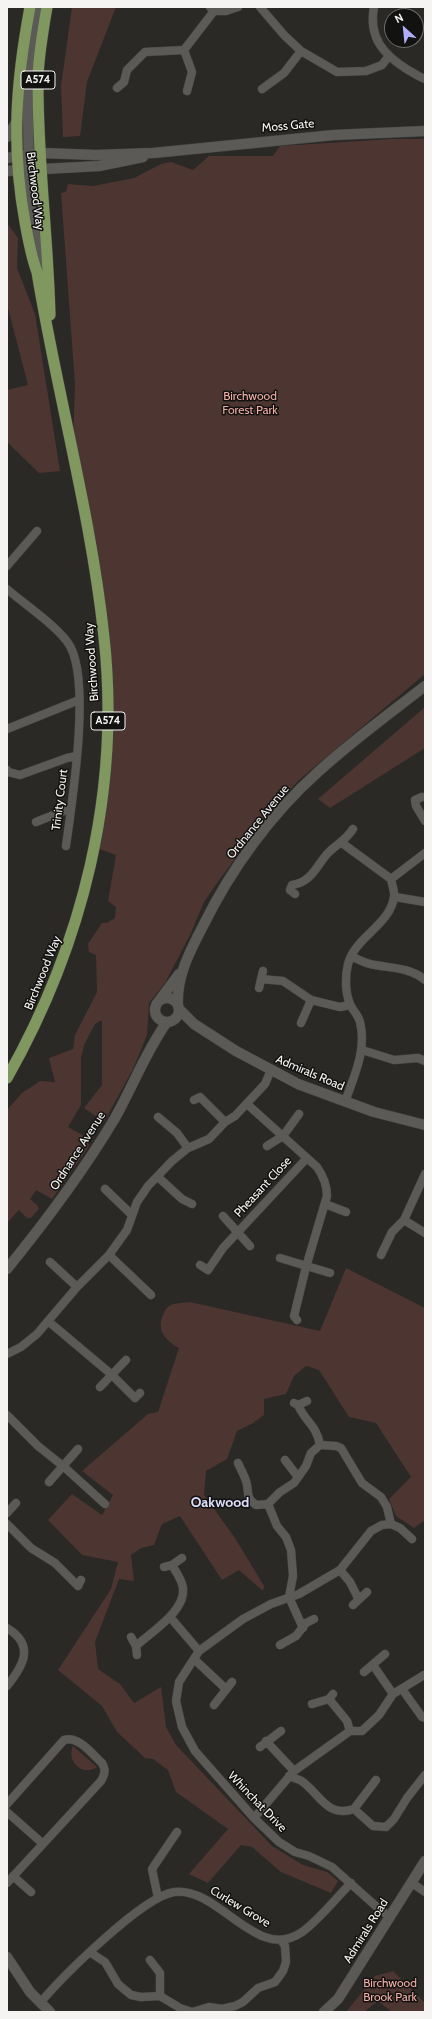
<!DOCTYPE html>
<html>
<head>
<meta charset="utf-8">
<style>
	body { margin:0 }
	#map { position:relative; width:432px; height:2019px; overflow:hidden; background:#2a2926; font-family:Cabin,sans-serif }
	canvas { display:block }
	.frame { position:absolute; inset:0; border:8px solid #f5f4f2; pointer-events:none }
	.north { position:absolute; left:384px; top:8px; width:40px; height:40px; box-sizing:border-box; background:#121210; border:1px solid #6d6c6a; border-radius:50%; rotate:333deg; font-size:11px; font-weight:700; line-height:16px; text-align:center; color:#f5f4f2 }
	.north::after { content:''; display:block; margin:auto; width:14px; height:18px; background:#b0aefa; clip-path:polygon(50% 0,100% 100%,50% 72%,0 100%) }
</style>
</head>
<body>
<div id="map">
<canvas width="432" height="2019"></canvas>
<div class="frame"></div>
<div class="north">N</div>
</div>
<script>
const ctx = document.querySelector('canvas').getContext('2d');
ctx.lineJoin = 'round';
function paint(path, color) { ctx.fillStyle = color; ctx.fill(path, 'evenodd'); }
function strokePath(path, color, width, dash) { ctx.strokeStyle = color; ctx.lineWidth = width; ctx.lineCap = dash ? 'butt' : 'round'; ctx.setLineDash(dash || []); ctx.stroke(path); }
function label(font, color, halo, rows, align = 'center') {
  ctx.font = font + ' Cabin,sans-serif'; ctx.lineWidth = 3; ctx.setLineDash([]); ctx.textBaseline = 'middle'; ctx.strokeStyle = halo; ctx.fillStyle = color; for (const [text, x, y, turn = 0] of rows) {
    ctx.save(); ctx.translate(x, y); ctx.rotate((+turn || 0) * Math.PI / 180); ctx.textAlign = isNaN(turn) ? turn : align; if (halo) ctx.strokeText(text, 0, 0); ctx.fillText(text, 0, 0); ctx.restore();
  }
}
paint(new Path2D(`
	M72,7h44l-29,75 -7,54 -17,1 -2,-51z
	M392,139h33v535l-126,106 -33,36 -51,70 -11,16 -14,33 -25,48 -16,20 -2,32 -14,34 -29,53 -20,-14 18,-23v-65l-7,4 -11,21 -3,13v47l-13,22 20,11 1,8 -37,53 -16,-9 -6,9 7,6 2,4 -8,9h-4l-8,-8 -12,13v-113l15,-17 18,-12 15,1 -6,-24 24,-9 2,-14 22,-43 -1,-37 -7,-3 -1,-8 14,-21h5l8,-5 1,-11 -8,-6 8,-46 -17,-6 8,-60 5,-85 -3,-73 -36,-190 2,-57 -14,-191 5,-1 2,-8 25,2 41,-8 27,-14 10,-2 22,8 16,-14h64l7,-10z
	M7,223l11,15 -1,30 18,46 25,157 -21,2 -32,-31v-52l21,-5 -21,-81z
	M425,707v41l-95,60 -12,-9z
	M346,1268l79,40v212l-11,8 -18,-12 -7,-17 22,-22 -35,-54 -27,-6 -30,-47 -13,-4 -12,10 -8,18 -22,5v16l-11,8 -16,8 -10,28 -21,12 -2,24 31,43 29,48 -1,5 -24,-21 -17,10 -42,-64 -18,8 -8,21 -13,3 -10,7 3,26 -15,-2 -24,63 3,27 22,15 14,19 27,-16 5,40 10,18 96,101 31,19 24,7 11,9 -7,12 -50,-21 -29,-25 -11,-2 -33,38 -19,-9 39,-45 -52,-37 -8,-22 -15,-11 -8,-1 -28,-26 -15,-26 -44,-36 53,-81 7,-27 -36,-7 -34,-35 24,-26 30,21 11,-20 -31,-24 66,-57 10,-2 21,-64c-13,-7 -23,-18 -16,-33 1,-4 4,-8 8,-10 5,-2 13,-2 19,-3l130,29z
	M73,1746l24,21c-15,10 -31,-6 -24,-21z
	M393,1971l32,32v9h-33l-14,-11 -14,11h-18l29,-36z`), '#4d3532');
const minor = new Path2D(`
	M210,7l4,4h12l12,-4
	M260,7l24,28 17,16 36,21 29,-1 16,-6 6,-8
	M374,7c-6,31 10,48 34,63 6,3 11,7 17,9
	M117,88l7,-6 3,-12 18,-18 39,-2
	M262,89l22,-16 17,-22
	M187,91l5,-19 -8,-22 30,-39
	M7,566l30,-35
	M7,589c17,15 53,39 63,57 21,37 2,156 -4,200
	M7,729l72,-29
	M7,770l1,2 12,3 47,-17 10,-2
	M422,797l-7,3 1,6 9,15
	M36,822l35,-14
	M342,843l49,36
	M295,894l-5,-4 2,-5c20,-3 24,-19 36,-32 9,-9 18,-13 25,-24
	M395,897l30,5
	M351,956c8,4 15,8 24,9 17,3 36,3 50,15
	M261,979l22,2 28,19 29,7 10,-2
	M259,988l4,-17
	M301,1023l10,-23
	M362,1050l32,10 24,-2 7,3
	M194,1100l6,-3 25,25
	M345,1102c9,-26 22,-52 15,-80 -2,-8 -8,-12 -10,-18 -5,-12 -5,-28 -2,-40 7,-27 42,-39 46,-67 1,-5 -2,-12 -3,-18l34,-26
	M247,1104l70,63c7,10 10,18 10,29l-21,71 -12,49 3,4
	M158,1117l19,16 11,15
	M267,1146l16,-10 16,-22
	M158,1177l24,22 10,5
	M105,1189l26,25
	M325,1204l21,8
	M223,1216l27,30
	M404,1220l21,13
	M109,1255l42,40
	M381,1255l11,-23 12,-12 21,-46
	M280,1258l50,15
	M50,1262l27,25
	M200,1265l8,5 15,-22 83,-89
	M48,1321l63,53 24,24 5,-5
	M7,1354l14,-7 16,-13 40,-47 32,-32 18,-25 10,-28 11,-16 24,-25 16,-13 21,-9 16,-17 10,-6 30,-32 6,-14
	M100,1387l26,-27
	M294,1403l4,2 9,-4
	M298,1405c8,18 18,19 22,40
	M7,1415l31,31 25,20 42,38
	M285,1460l13,17
	M238,1463c3,7 8,15 9,22 2,11 -1,12 9,20l12,-1 9,22 9,11 5,13 2,26 -4,21 14,31
	M49,1482l29,-33
	M268,1504l12,-12 14,-9 12,-17 5,-13 9,-8 16,1 5,2 21,35 19,14 6,10 4,17
	M7,1513l9,-10
	M7,1524l24,24 24,15 23,23 3,-6
	M164,1567l8,-2 10,-7
	M340,1570l10,12 8,16
	M353,1605l14,-13
	M170,1617l29,34
	M7,1628c28,17 17,37 0,58
	M131,1637l5,9 1,9
	M280,1645l16,-9 10,-13 8,-4
	M136,1646c15,-14 50,-35 47,-58 -1,-8 -7,-16 -11,-23
	M194,1659l32,30
	M373,1665l20,29
	M364,1672l21,-18
	M402,1689l20,28 3,1
	M329,1699l18,22 3,10
	M312,1704l17,-5 4,-5
	M214,1705l18,-23
	M266,1741l28,30
	M260,1747l21,-16
	M289,1776c4,2 10,3 14,6 18,14 25,36 51,27l19,17 13,1 8,-8 13,-21 18,-23
	M7,1804l57,-64c14,-5 28,14 38,23 4,7 3,11 -1,18l-94,102
	M354,1809l22,-29
	M7,1812l35,31
	M254,1818l40,-47 56,-40h12l17,-16 14,-21 31,-19
	M13,1876l18,16
	M412,1883l13,9
	M158,1898l-6,-29 25,-37
	M390,1917l-12,-9 -46,-41 -23,-11 -14,-4 -16,-10 -25,-24 -59,-67 -13,-24 -6,-26 3,-19 20,-31 44,-32 28,-15 28,-10 41,-24 31,-39 11,-6 9,-1 9,4 12,11
	M91,1953l14,9 13,22 13,11 10,2 19,-1 20,12 12,4 17,-5 13,2 13,-3 8,-4 15,-14 17,-6 8,-11 3,-9 -1,-16 -4,-6
	M150,1960l10,13v23
	M40,2003c22,-26 102,-106 134,-111 45,-6 83,72 128,40 16,-11 35,-35 49,-49`);
const tertiary = new Path2D(`
	M7,137l9,-14
	M7,158l34,-5 55,2 57,-2 181,-18 91,-4
	M30,165c-7,32 11,72 7,107
	M7,171l92,-5 44,-9
	M18,171l7,-4 4,-8 -2,-75 6,-53 6,-24
	M155 1010a12 12 0 1 1 24 0a12 12 0 1 1-24 0Z
	M159,1001l20,-27
	M178,1006c-2,-29 12,-55 25,-80 28,-57 68,-112 115,-154 34,-31 71,-58 107,-86
	M179,1009l15,15 42,27 62,33 76,28 51,13
	M7,1269c39,-48 76,-97 108,-151 18,-32 31,-67 52,-96
	M7,1957l23,35 20,20
	M324,2012l14,-13 87,-138`);
const primary = new Path2D(`
	M47,7c-4,23 -8,46 -9,69 -1,80 10,160 12,239
	M7,1078c76,-134 114,-287 97,-441 -13,-123 -47,-243 -67,-365 -6,-16 -9,-33 -12,-50 -14,-76 -9,-140 5,-215`);
strokePath(minor, '#444441', 9);
strokePath(tertiary, '#444441', 11);
strokePath(primary, '#444441', 12);
strokePath(minor, '#5b5a56', 8);
strokePath(tertiary, '#5b5a56', 10);
strokePath(primary, '#80985f', 11);
for (const [x, y, w] of [
	[38,80,34],
	[108,721,34]
]) { const box = new Path2D(); box.roundRect(x - w / 2, y - 9, w, 18, 3); ctx.fillStyle = '#121210'; ctx.fill(box); strokePath(box, '#f5f4f2', 1); }
label('bold 11px', '#f5f4f2', null, [
	["A574",38,80],
	["A574",108,721]
]);
label('12px', '#f5f4f2', '#121210', [
	["Moss Gate",288,126,-5],
	["Birchwood Way",35,191,83],
	["Birchwood Way",92,662,-94],
	["Trinity Court",60,800,-83],
	["Ordnance Avenue",258,822,-51],
	["Birchwood Way",43,973,-68],
	["Admirals Road",310,1073,23],
	["Ordnance Avenue",78,1151,-57],
	["Pheasant Close",263,1187,-47],
	["Whinchat Drive",257,1802,46],
	["Curlew Grove",240,1907,31],
	["Admirals Road",366,1931,-58]
]);
label('12px', '#f0ada5', '#121210', [
	["Birchwood",250,396],
	["Forest Park",250,410],
	["Birchwood",390,1983],
	["Brook Park",390,1997]
]);
label('bold 14px', '#dbdcf9', '#121210', [
	["Oakwood",220,1503]
]);
</script>
</body>
</html>
